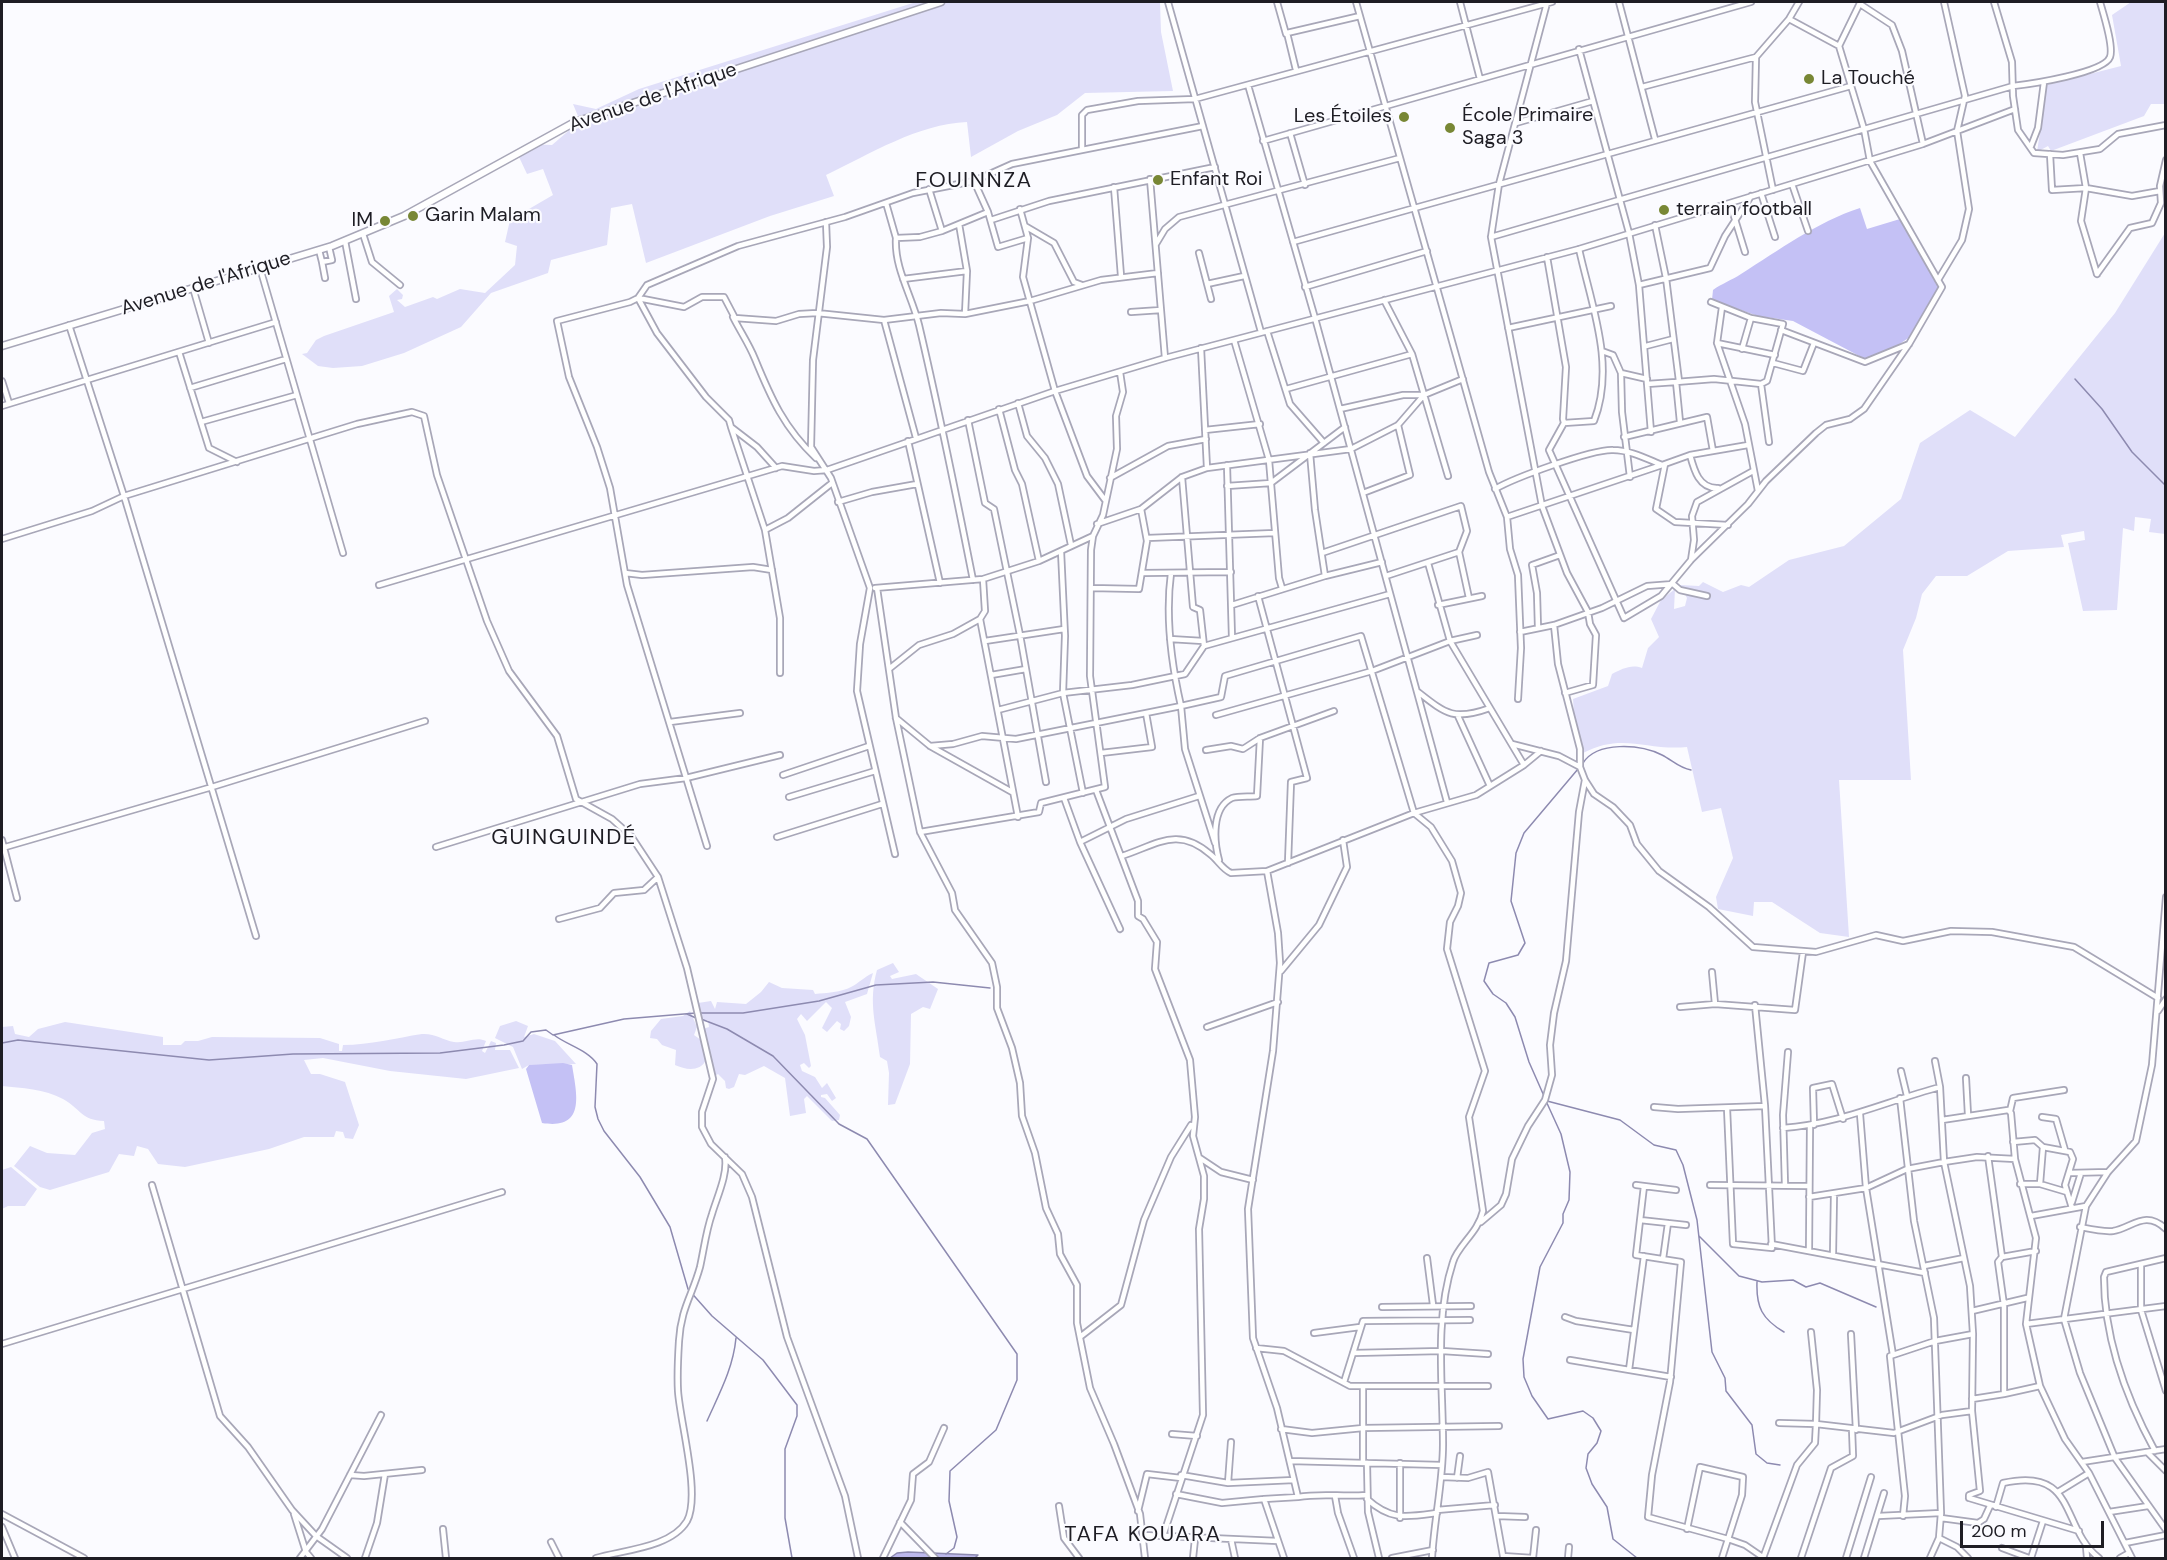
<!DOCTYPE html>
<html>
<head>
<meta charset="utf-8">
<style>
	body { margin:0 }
	#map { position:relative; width:2167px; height:1560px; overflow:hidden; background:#fbfbff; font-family:"DM Sans",sans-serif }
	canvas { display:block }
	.frame { position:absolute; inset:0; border:3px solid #1e1d24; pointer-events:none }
	.scale { position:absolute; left:1960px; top:1521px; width:144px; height:27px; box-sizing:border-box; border:3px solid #1e1d24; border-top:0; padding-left:8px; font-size:18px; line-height:21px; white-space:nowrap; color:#1e1d24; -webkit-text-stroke:4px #fbfbff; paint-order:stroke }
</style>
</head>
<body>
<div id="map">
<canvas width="2167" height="1560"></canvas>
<div class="frame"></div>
<div class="scale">200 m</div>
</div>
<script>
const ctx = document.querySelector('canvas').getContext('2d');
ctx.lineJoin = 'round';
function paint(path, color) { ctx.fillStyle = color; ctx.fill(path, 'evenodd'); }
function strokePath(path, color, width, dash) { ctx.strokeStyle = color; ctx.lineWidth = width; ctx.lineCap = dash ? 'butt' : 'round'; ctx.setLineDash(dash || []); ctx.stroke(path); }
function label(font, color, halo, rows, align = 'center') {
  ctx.font = font + ' "DM Sans",sans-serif'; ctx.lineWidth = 4.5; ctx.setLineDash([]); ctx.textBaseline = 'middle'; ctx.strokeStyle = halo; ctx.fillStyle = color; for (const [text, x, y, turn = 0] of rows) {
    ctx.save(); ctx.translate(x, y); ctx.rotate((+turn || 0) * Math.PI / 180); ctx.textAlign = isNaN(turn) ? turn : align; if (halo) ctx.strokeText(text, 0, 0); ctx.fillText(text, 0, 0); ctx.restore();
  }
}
paint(new Path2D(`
	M916,2h244l1,30 12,59 -88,2 -28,22 -39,16 -47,26 -4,-35c-49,2 -97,32 -141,53l8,21 -64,20 -124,47 -14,-59 -21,4 -4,37 -56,15 -3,13 -57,20 -30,34 -57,26 -42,13 -29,2 -15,-2 -16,-12 5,-1 9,-13 8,-4 70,-24 -5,-16 8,-7 6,6 -1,4 -5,1 8,7 28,-10 4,2 23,-10 25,4 30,-28 2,-19 -12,-4 5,-22 43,-25 -10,-26 -16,5 -8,-17 7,-13 26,1 28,-24 -7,-17 23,5 43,-20z
	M2131,2h34v102h-14l-7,12 -93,35 -3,-5 -11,6 10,-67 74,-19 -9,-51z
	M2165,233v301l-16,-2 2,-13 -16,-2 -1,14 -11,-3 -6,82 -34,1 -15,-68 17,-3 -1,-9 -23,4 3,12 -56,4 -41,25h-31l-14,18 -6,24 -13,32 8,130h-72l10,157 -29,-4 -48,-31h-18l-1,14 -35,-7 -2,-12 17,-39 -12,-50 -19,4 -15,-65c-41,4 -64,-15 -104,6l-8,-23 -2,-31 35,-13 4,-12c10,-5 19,-10 30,-6l6,-20 11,-11 -8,-18 10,-19 14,-11 -1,20 11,-3 2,-8 -7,-13 19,1 4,-4 20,10 18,-7 8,2 40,-27 55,-14 57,-47 19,-56 50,-33 45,27 100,-124z
	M893,963l6,9 -9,4 2,3 24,-5 22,15 -8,20 -7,-2 -12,7 -1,50 -15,40 -7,1 1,-32 -2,-12 -7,-4c-4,-33 -12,-54 -3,-87z
	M873,973l-6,21 -22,8 6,15 -2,9 -5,5 -4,-2 1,-5 -4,-3 -10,11 -5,-4 10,-20 -6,-6 -19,19 -6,-7 -4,5 8,16 6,31 -2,2 -5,-5 -4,2 2,6 13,6 7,11 5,-5 9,15 -4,3 -5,-7 -6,1v2l4,1 15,17 -1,5 -7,1 -25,-25 -3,3 2,14 -16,3 -5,-38 -21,-12 -19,9 -6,-1 -5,13 -5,2 -3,-1 -1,-7 -7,-7 -3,2 -12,-47 6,-2 -1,-7 -6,2 -4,-19 13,-2 4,8 2,-7 29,2 15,-12 8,-10 13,6 31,2 2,4c11,-1 27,-2 36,-7 8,-4 13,-10 22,-14z
	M690,1011l7,16 -3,8 7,5 5,20c-6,12 -20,10 -31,5l1,-15 -14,-5 -5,-6 -7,-1 1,-7 10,-12 22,-3z
	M516,1021l12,5 -4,11 10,-3 21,7 21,23 -47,1 -7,4 -9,-22 -18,-9 5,-12z
	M65,1022l98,15v8h18l4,-4h13l14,-4 108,1 19,6v7h3l1,-6c27,0 53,-7 79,-11 12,-1 21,6 32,8 11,2 21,-6 32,-1l-4,10 3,2 6,-12 5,2 -1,7h15l9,18 -53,11 -76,-8 -67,-13 -19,2 7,14h9l25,8 14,43 -6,14 -8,-1 -2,-6 -7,-1 -2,6h-30l-35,12 -84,18 -27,-3 -10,-15 -11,-3 -3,10 -15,-2 -10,18 -59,18 -10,-3 -26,-21 16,-20 17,7 28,2 17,-22 13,-4 -1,-8c-23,-1 -22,-11 -41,-22 -18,-10 -42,-11 -61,-13v-59l11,-1 2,8 14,3 9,-8z
	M11,1167l26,22 -12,17h-17l-6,3v-39z`), '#e0dff9');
paint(new Path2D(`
	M1860,208l7,21 33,-10 39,70 -29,48 -18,12 -27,10 -72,-38 -35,-5 -46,-16 1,-10c8,-6 19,-10 28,-16 38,-24 76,-52 119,-66z
	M563,1063l9,2c5,30 14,65 -30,58l-16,-54 3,-4z`), '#c4c1f5');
const water = new Path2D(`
	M908,1552l70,3 -3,3h-85l7,-5z`);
paint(water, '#bcb8ec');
strokePath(water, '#8d8ab0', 1.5);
strokePath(new Path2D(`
	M2075,379l27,30 30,43 34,34
	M1583,763c14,-22 57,-19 79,-8 10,5 17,13 29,15
	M701,1013h42l76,-12 57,-16 57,-3 57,6
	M687,1014l9,4
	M701,1019l26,10 46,27 66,68 28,15 150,215v26l-21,50 -46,41 -1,30 8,36 -3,11 -8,6
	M554,1035c13,10 34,15 43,29l-2,43 3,12 6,12 36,46 30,50 18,62 24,27 51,44 34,45v11l-12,33v69l7,40
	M2,1043l16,-3 191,20 84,-6 147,-1 64,-8 19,-4 8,-9 15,-2 7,5 71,-16 72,-6
	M1544,1096l-15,-34 -14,-45 -9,-14 -13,-9 -9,-13 5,-18 29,-8 7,-12 -14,-42 5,-48 8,-20 54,-64
	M1546,1101l15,33 9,38 -1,28 -6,14v9l-23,44 -17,92 1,18 8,19 16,23 35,-8 10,7 8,13 -4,12 -9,11 -2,14 6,16 15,23 6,32 24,19
	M1547,1101l73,19 34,25 22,5 7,15 14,55 15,132 13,26 1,13 26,34 4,29 11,9 13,2
	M1699,1236l40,40 23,6 31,-2 13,7 14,-4 56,24
	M1757,1282c-1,25 5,37 27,50
	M707,1421c12,-27 26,-52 29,-83`), '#8d8ab0', 1.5);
const minor = new Path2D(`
	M1168,2l93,330
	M1277,2l9,32
	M1356,2l133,470 18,45 3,32 8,26 3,73 -3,51
	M1460,2l20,77
	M1619,2l36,137
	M1994,2l18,60 1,34 5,34 16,23 29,2 37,-6 18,-15 48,-9
	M1547,3l-48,181 -8,53 51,269 25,67 21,39 2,12 6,11 -3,50 -28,8
	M1860,4l32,21 10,26 21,93
	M1839,46l21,-43
	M1579,49l50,184 10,52 12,147
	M1756,57l-1,45 18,88
	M1296,70l-9,-37 73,-17
	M1248,85l67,233 132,484
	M1642,87l114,-30 33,-38 10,-17
	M1516,123l77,-22
	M1290,133l15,52
	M1263,141l488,-139
	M2031,146l7,-18 6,-46
	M1082,150l121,-24
	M2080,153l6,35 -5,33 16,53
	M2050,154l2,36 34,-2 46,8 28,-5
	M1150,179l15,179
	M974,181l14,31 10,35 30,-9
	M1792,184l16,47
	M1114,187l7,89
	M929,189l13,42 -22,6 -24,1c-2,30 16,58 23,87 20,85 37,169 54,255
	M1761,193l14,44
	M886,203l10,35
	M1730,203l15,49
	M1020,209l8,29 -5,39 32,114 32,85 18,24
	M991,220l58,-19 166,-34
	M826,222l1,25 -14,113 -2,87 20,31 39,110 -10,56 -3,47 38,163
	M959,224l8,47 -2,43
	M1655,225l11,53 13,103
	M1025,226l29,17 20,39 8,3
	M942,231l46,-19
	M363,234l9,28 28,23
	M1491,237l522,-151c18,-2 91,-13 97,-29 4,-11 -7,-44 -10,-55
	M345,241l11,58
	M1293,242l558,-156
	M1156,244l9,-15 14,-12 221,-59
	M319,250l3,12 10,-2 -3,-13
	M1199,253l12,46
	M1547,257l19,110 -3,52 1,4 30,-2c22,-56 -3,-117 -15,-172
	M322,262l3,16
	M260,268l83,285
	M2097,274l33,-46 22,-5 9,-20 -1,-17 6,-26
	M903,279l64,-8
	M1938,280l24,-40 7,-31 -12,-78 8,-35 -21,-94
	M1207,284l37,-8
	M1639,285l71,-17 15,-32 26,-40
	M1305,287l122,-36
	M193,288l16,55
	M638,298l46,9 18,-10h22l11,21 41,3 23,-7 18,-1 67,7 57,-7 24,1 65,-13 71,-21 57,-7
	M638,298l19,35 49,64 23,23 2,7 26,20 19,21
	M1384,300l28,54 36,122
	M1722,307l-5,36 58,12
	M1131,312l30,-2
	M733,317c7,14 16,27 22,42 16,39 29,69 61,99
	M884,320l32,118
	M69,325l55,171 132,440
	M1508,328l103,-22
	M1781,330l84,32 44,-18
	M1267,331l23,73 34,39
	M1234,340l35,120 10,118 3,10
	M1717,343l28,81 13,67
	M1646,346l27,-7
	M1201,348l6,120
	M1742,349l9,-31
	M1602,351l11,4 8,18 1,39 8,65
	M179,352l30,96 28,14
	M1773,363l30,8 11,-28
	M1621,373l26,6
	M2,381l7,22
	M1676,382l38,-3 47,5 6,-3 16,-57 -32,-6 -40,-16
	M1647,384l29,-2 4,40
	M1761,384l8,58
	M190,388l96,-29
	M1286,389l126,-35
	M1018,403l9,33 18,22 13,26 13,61
	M2,406l274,-84
	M999,409l16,61 7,14 17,77
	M1340,409l63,-14h21
	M968,420l17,83 9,6 26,126 26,147
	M201,422l96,-27
	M1564,423l-15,27 75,168 37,-22 30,-36 57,-56 18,-23 50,-48 10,-8 24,-6 14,-10 45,-65 33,-57 -72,-126 -6,-32 -25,-83 -50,-27
	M731,427l34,103 15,88v55
	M1205,430l55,-6
	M1624,437l83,-20 6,34 35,-6
	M908,441l32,142
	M1310,453l5,57 10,66
	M1690,455c4,15 9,34 28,33
	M1665,464l-9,45 19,13 53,3
	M1227,465l5,173
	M1182,477l11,130 7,3 4,36
	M1110,478l58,-32 38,-7
	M1227,486l44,-3 74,-56
	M1495,489c19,-11 97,-40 118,-39 17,0 34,9 49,15l28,-10 23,-4
	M1363,493l47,-18 -12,-50
	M838,502l34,-10 45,-8
	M1507,517l155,-52
	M1097,524l44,-15 41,-32 25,-9 144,-19 47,-24 26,-30 39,-16
	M765,530l23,-12 44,-35
	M1147,538l128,-5
	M2,539l90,-28 32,-15 233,-72 55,-12 12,4 13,59 50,146 22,50 48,65 19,63 36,20 19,17 27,41 29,91 26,111 -11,33v15l9,17 31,30 10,23 35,140 58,159 13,62
	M1061,551l4,85 -2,57 20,100
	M1459,552l10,46
	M1322,553l139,-47 6,25 -8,21 -73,24
	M1691,560l3,-20 -2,-24 5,-14 56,-31
	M1428,563l22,78 74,124
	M625,573l17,2 111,-8 19,3
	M1142,573l89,-1
	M379,585l403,-119 32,5 13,-1 228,-79 110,-33 414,-109 344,-105 92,-35
	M875,588l108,-9 56,-18 54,-25
	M877,588l19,130 24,114 32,61 3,17 37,53 5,24v21l15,40 8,35 2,33 13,37 11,55 12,26 2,20 17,31v38l13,65 24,56 26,70 5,44
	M1091,588l48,1 8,-48 -6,-32
	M1258,596l49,182 -16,4 -3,81
	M1232,605l93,-29 57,-14
	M1438,605l44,-9
	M980,619l38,198
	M1554,625l4,39 22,85v18l5,13 9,14 19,13 17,18 7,19 22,27 50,36 44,40 63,5 60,-17 27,6 48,-10 41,1 82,15 84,51
	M1538,628l-1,-35 -5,-28 28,-10
	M1520,632l34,-7 48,-17 45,-22 26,-2 7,6 27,6
	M1170,639l33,2
	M985,641l79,-12
	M889,669l30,-24 34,-11 27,-15 5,-8 -2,-32
	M991,675l35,-6
	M1418,692c28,22 36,29 72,16
	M998,710l65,-17 69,-8 53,-11 19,-28 186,-52
	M1216,715l156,-44 78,-30 27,-6
	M1458,716l32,70
	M896,718l34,28 82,46
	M670,722l70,-9
	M1512,744l47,12 21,11
	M930,746l23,-2 29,-8 34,3 165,-33c-10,-44 -16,-88 -10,-133
	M1206,750l25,-4 12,3 17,-11 74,-27
	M1101,753l51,-6 -6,-34
	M783,775l86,-29
	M1096,790l42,111v15l5,3 14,23 -2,27 35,91 5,57 -2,19 11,40v23l-5,30 4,186 -40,121
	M789,797l86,-26
	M1064,798l16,44 40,87
	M1414,813l17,14 21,34 9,32 -3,13 -8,16 -3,27 38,122 -16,46 14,94c-5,22 -25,34 -30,51 -19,58 -10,122 -10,182 0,39 -9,76 -11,114
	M1414,813l62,-18 48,-30 17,-14
	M920,832l119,-20 2,-9 64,-16 -15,-111 1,-126 2,-14 10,-21 14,-66 -1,-33 7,-24 -3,-20
	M777,837l105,-33
	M2,840l15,58
	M1080,842l46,-23 73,-23
	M707,846l-80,-261 -17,-97 -13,-41 -28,-70 -12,-56 73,-19 8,-4 9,-13 91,-39 107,-29 68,-24 61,-12 38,-17 70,-14v-35l5,-5 51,-9 57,-2 357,-97
	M436,847l204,-63 46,-6 94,-23
	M2,848l210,-61 213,-66
	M1122,856c36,-12 56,-30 88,-2 8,6 12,15 21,19l36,-2 147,-58 -53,-177 -136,40 -4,21 -40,9 4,43 30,94
	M1219,860c-5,-18 -8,-52 13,-62 7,-2 18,-1 25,-2l3,-58
	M1267,871l11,62 2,30 -7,88 -25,158 5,129 24,70 21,89c23,-4 45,0 68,-2
	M2166,897l-14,168 -16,76 -28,31 -22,34 -22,113 16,54 35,85 51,72
	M559,919l41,-11 14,-15 30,-3 14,-13
	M1281,971l38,-46 28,-58 -4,-27
	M1712,972l3,32
	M1680,1007l35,-3 80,6 8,-58
	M2158,1011l8,-12
	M1207,1027l71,-25
	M1935,1061l5,26 4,75 26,124 3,48 -1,77 8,80 -11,4v3
	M1901,1071l6,25
	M1966,1078l2,37
	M1900,1098l14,123 20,97 7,195 -2,25 18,9 11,11
	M1654,1107l24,2 87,-3
	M1727,1108l6,136 39,4 -7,-142 -10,-101
	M2010,1111l3,-13 51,-8
	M1860,1114l6,74 27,167
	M2042,1117l14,2 9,31
	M1942,1120l66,-10 3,3 4,46 21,79 -10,86 14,62 25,53 24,34 43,85
	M1814,1125l-1,-37 19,-4 11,35
	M1783,1128c56,-4 104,-27 157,-41
	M2013,1142l22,-2 8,7 27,5 3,7 -8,26 7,23
	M1988,1156l14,101
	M1200,1158l21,14 32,8
	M2069,1173l39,-1
	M2020,1184h20l27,8
	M2040,1184l3,-37
	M152,1185l68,231 28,31 44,63 24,26 31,22
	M1636,1185l40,5
	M1710,1185l99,1
	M1785,1185l-2,-70 5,-63
	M1644,1186l-8,69 45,7 -11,120 -18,93 -4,42 80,22 17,6 19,13
	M1809,1197l57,-9 41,-19 37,-7 33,-5 38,2
	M2072,1202l9,-29
	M2031,1216l55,-10
	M1640,1220l46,5
	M1481,1222l20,-17 5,-11 6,-35 16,-33 17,-26 7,-25 -2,-30 4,-32 12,-52 13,-149 6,-32
	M2080,1227c10,2 23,5 33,4 19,-3 32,-22 53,-2
	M1771,1244l154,29
	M1809,1251l1,-125
	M2036,1251l-34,6 -4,5 6,43v89l36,-8
	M1833,1254l1,-60
	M1427,1258l6,47
	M1663,1259l5,-36
	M2141,1265v45l25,81
	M1924,1266l40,-8
	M1382,1307l89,-1
	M1972,1311l55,-13
	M1565,1317l11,4 58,9
	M2026,1324l140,-18
	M1811,1332l6,58 -1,34 78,9 48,-18 30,-4
	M1314,1333l46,-6
	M1851,1334l5,96
	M1080,1337l41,-32 23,-85 27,-63 20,-32
	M2,1344l500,-152
	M1256,1348l28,3 66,35h138
	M1353,1353l89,-2 46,3
	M1570,1360l101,17
	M1629,1370l15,-114
	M1344,1382l19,-61 107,-1
	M1972,1399l32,-5
	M1281,1429l31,4 51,-5 136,-2
	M1172,1434l25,2
	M2155,1451c-29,-53 -51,-114 -51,-174l2,-5 60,-14
	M2148,1453l18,18
	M1290,1461l152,4
	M2082,1462l84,-13
	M1363,1463v-75
	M1367,1463l1,49 11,46
	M1400,1463v55
	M350,1475l14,1 58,-6
	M1181,1475l47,8 66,-3
	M1441,1477l27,1 20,-6 15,84
	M1457,1478l3,-22
	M1228,1483l3,-41
	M2058,1492l31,-19
	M1176,1494l46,9 42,-4
	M1335,1496l3,17 16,45
	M1969,1498l110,33
	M1367,1499c24,22 40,18 70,14
	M1059,1506l5,32 15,20
	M1996,1507l7,-24c75,-17 57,45 96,75
	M1437,1510l58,-5
	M1138,1511l9,-37 34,4
	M2109,1512l39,-6
	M2,1514l82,44
	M294,1514l12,38 5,6
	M1497,1516l28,1
	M1878,1516l63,-3
	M1903,1516l2,-20 -15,-140 45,-15 38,-7
	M1941,1518l37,5 6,-4 6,-13
	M900,1522l35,36
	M2,1527l13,31
	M443,1529l3,29
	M1687,1529l13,-62 43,10 -1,18 -20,63
	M1143,1535l135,6
	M1231,1539l4,19
	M551,1542l8,16
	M2125,1543l41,-8
	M2086,1547l1,11
	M2002,1548l27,10
	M300,1558l22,-29 59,-114
	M365,1558l12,-35 8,-49
	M596,1558c26,-8 75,-10 91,-37 14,-26 -7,-99 -9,-130 -1,-17 0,-34 1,-50 2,-33 13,-45 21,-74 4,-18 6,-36 12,-53 5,-17 16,-40 13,-57
	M883,1558l28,-58 2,-26 16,-12 15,-34
	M1193,1558l2,-19
	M1284,1558l-20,-59 34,-2
	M1392,1558l41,-8
	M1503,1558v-2l30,2
	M1533,1558l3,-28
	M1568,1558l1,-11
	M1763,1558l34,-93 18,-22 1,-19 -37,-1
	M1801,1558l30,-90 22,-12 -1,-27
	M1846,1558l25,-81
	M1864,1558l20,-65
	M1930,1558l9,-20
	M2031,1558l12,-37
	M2120,1558l9,-5`);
const secondary = new Path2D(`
	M2,346l330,-100 72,-30 171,-94 366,-120`);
strokePath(minor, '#a8a7b8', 8);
strokePath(secondary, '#a8a7b8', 9);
strokePath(minor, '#fff', 4.5);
strokePath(secondary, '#fff', 6);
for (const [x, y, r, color] of [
	[1809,79,6,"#788735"],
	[1404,117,6,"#788735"],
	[1450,128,6,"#788735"],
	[1158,180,6,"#788735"],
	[1664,210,6,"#788735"],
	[413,216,6,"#788735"],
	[385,221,6,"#788735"]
]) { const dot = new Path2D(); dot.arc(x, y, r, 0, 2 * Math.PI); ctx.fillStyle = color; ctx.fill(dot); strokePath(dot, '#fbfbff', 2); }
label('20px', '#1e1d24', '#fbfbff', [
	["La Touché",1821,79],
	["École Primaire",1462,116],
	["Saga 3",1462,139],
	["Les Étoiles",1392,117,"right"],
	["Enfant Roi",1170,180],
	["terrain football",1676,210],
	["Garin Malam",425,216],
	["IM",373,221,"right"]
], 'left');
label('20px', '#1e1d24', '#fbfbff', [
	["Avenue de l'Afrique",653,98,-19],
	["Avenue de l'Afrique",206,284,-17]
]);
ctx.letterSpacing = '1.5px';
label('22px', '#1e1d24', '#fbfbff', [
	["FOUINNZA",974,181],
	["GUINGUINDÉ",564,838],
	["TAFA KOUARA",1143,1535]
]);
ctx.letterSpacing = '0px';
</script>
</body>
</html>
